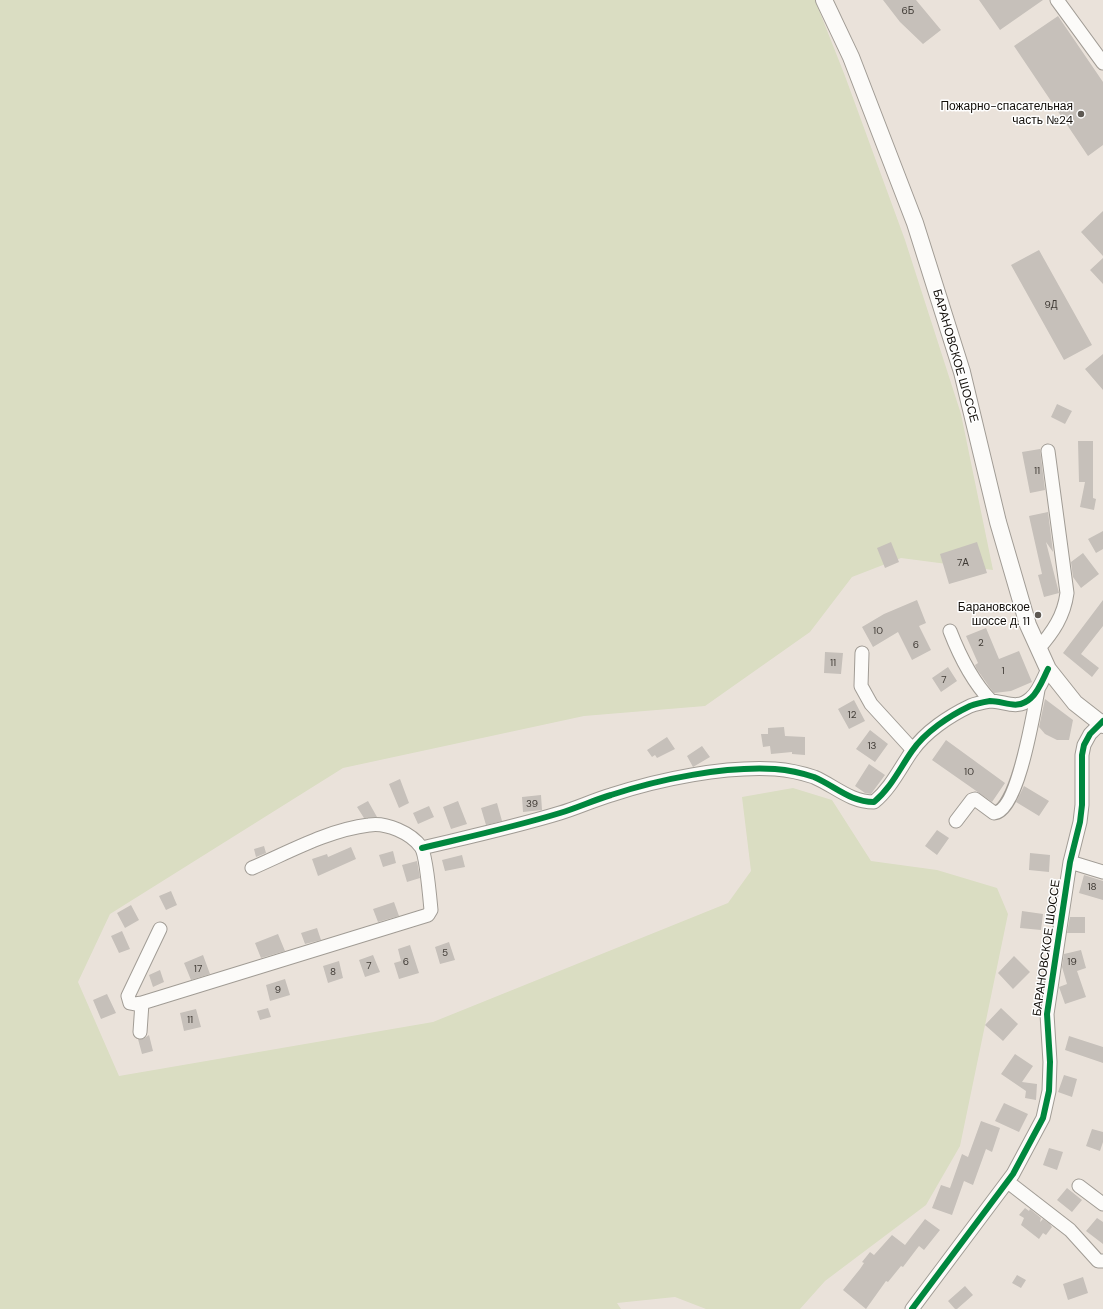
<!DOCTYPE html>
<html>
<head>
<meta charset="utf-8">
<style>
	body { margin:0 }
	canvas { display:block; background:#eae2da }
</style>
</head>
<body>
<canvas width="1103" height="1309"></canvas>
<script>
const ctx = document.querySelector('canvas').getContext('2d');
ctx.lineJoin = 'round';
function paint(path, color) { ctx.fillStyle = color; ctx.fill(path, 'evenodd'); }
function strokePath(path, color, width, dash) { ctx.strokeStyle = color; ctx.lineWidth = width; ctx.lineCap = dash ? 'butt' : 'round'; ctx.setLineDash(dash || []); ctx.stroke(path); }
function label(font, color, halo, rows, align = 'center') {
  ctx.font = font + ' "DM Sans",sans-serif'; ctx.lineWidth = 3; ctx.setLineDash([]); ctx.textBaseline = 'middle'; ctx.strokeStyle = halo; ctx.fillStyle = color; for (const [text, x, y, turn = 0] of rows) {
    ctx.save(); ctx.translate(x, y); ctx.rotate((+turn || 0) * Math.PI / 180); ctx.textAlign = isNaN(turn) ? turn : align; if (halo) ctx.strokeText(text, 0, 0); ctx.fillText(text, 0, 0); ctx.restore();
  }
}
paint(new Path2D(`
	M0,0h815l30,76 60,164 56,174 32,156 -92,-12 -49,19 -42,55 -105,74 -121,10 -241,52 -233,146 -32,68 41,94 314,-54 295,-119 23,-32 -9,-74 51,-9 39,12 39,61 66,9 60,18 11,26 -48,232 -34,59 -101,76 -25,28h-94l-31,-12 -58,6 4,6h-621z`), '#daddc2');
paint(new Path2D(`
	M883,0h33l25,30 -18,14 -23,-22z
	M979,0h64l-43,30z
	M1058,16l45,66v63l-15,11 -74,-110z
	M1103,211v45l-22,-24z
	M1039,250l53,95 -28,15 -53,-95z
	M1103,258v26l-13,-14z
	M1103,354v36l-18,-21z
	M1057,404l15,7 -7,13 -14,-7z
	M1078,441h15v57l3,1 -2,11 -14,-3 5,-25h-6z
	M1040,449l5,41 -15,3 -8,-41z
	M1048,512l5,40 -7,-10 13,51 -15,4 -6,-22 4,-1 -13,-58z
	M1103,531v18l-7,4 -8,-14z
	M891,542l8,20 -14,6 -8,-20z
	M977,542l10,31 -38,11 -9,-30z
	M1083,553l16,21 -18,14 -8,-11 -2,-15z
	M917,600l9,23 -7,3 12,24 -19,10 -14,-28 -25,15 -11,-20 22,-13z
	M1103,600v26l-22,28 18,14 -7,9 -29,-24z
	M986,628l13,31 20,-8 13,31 -21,9 -17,2 -4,-5 -14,-20 -1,-3 3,-2 -12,-27z
	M825,652l18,1 -2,21 -17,-1z
	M948,667l9,14 -16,11 -9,-14z
	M1045,699l28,21 -4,20h-12l-12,-6 -6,-7z
	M854,700l11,21 -16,8 -11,-20z
	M784,727l1,9 20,1v18l-13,-1v-2l-21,2 -1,-8 -7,1 -2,-13h7v-6z
	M870,730l18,14 -13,18 -19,-13z
	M667,737l8,12 -18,9 -2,-3 -3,2 -5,-7z
	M946,740l59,43 -13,19 -60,-42z
	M702,746l8,11 -17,10 -6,-11z
	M869,764l16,11 -14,19 -6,-1 -10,-7z
	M400,779l9,24 -10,5 -10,-24z
	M1024,786l25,15 -10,15 -23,-14z
	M541,795l1,15 -19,2 -1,-15z
	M368,801l9,16 -13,1 -7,-11z
	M458,801l9,23 -16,5 -8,-22z
	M497,803l5,18 -16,4 -5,-17z
	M429,806l5,11 -16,7 -5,-11z
	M937,830l12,8 -12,17 -12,-9z
	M264,846l2,7 -10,4 -2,-8z
	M351,847l5,12 -38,17 -6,-17 15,-5 1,3z
	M393,851l3,12 -13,4 -4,-12z
	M1030,853l20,2 -1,17 -20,-2z
	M462,855l3,12 -20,4 -3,-11z
	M417,861l3,17 -13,4 -5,-17z
	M1084,875l19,6v19l-24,-7z
	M171,891l6,14 -11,5 -7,-14z
	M394,902l5,14 -21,6 -5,-13z
	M131,905l8,15 -14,8 -8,-15z
	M1022,911l21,3 -2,16 -21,-2z
	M1070,917h15v16h-18z
	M317,928l4,12 -16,4 -4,-11z
	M122,931l8,18 -11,4 -8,-17z
	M278,934l7,17 -24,7 -6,-15z
	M449,942l6,18 -15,4 -5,-17z
	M410,945l9,28 -20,6 -5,-16 7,-2 -3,-12z
	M1081,950l5,18 -9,3 9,26 -21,7 -6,-17 8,-3 -5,-17 2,-13z
	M203,955l7,19 -19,6 -7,-17z
	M373,955l7,17 -15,5 -6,-17z
	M1014,956l16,16 -17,17 -15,-16z
	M339,961l4,17 -15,5 -5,-17z
	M160,970l4,12 -11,5 -4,-12z
	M285,979l5,16 -20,6 -4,-16z
	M107,994l9,19 -15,6 -8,-19z
	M268,1008l3,9 -11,3 -3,-9z
	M1001,1008l17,16 -15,17 -18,-16z
	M196,1009l5,18 -17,4 -4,-18z
	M149,1035l4,16 -11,3 -4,-15h5z
	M1069,1036l34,11v16l-38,-13z
	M1015,1054l18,12 -11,16 15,2 -1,16 -11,-2 1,-7 -25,-17z
	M1064,1075l13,4 -5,18 -14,-5z
	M1004,1103l24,11 -9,18 -24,-11z
	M981,1121l19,7 -8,24 -6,-3 -13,36 -9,-4 -12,34 -20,-7 9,-23 9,3 12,-34 6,3z
	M1092,1129l11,3v10l-3,9 -14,-5z
	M1049,1148l14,4 -6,18 -14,-5z
	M1067,1188l15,12 -10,12 -15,-12z
	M1025,1208l4,3 1,-2 11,9 -1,4 3,-3 7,5 2,3 -6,8 -3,-2 -4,6 -18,-14 3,-7 -5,-3z
	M1097,1218l6,4v22l-17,-13z
	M925,1219l15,11 -16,20 -5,-4 -16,21 -2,-1 -13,16 -2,-1 -20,28 -23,-19 17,-21 4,-6 -2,-1 8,-10 4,3 18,-20 13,10z
	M1017,1275l9,5 -5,8 -9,-5z
	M1083,1277l5,16 -20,7 -5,-16z
	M965,1286l8,9 -16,14h-2l-7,-8z`), '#c6c0ba');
const minor = new Path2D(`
	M1057,0l46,63
	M950,631c10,26 22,50 41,70
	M1038,649c15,-17 26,-33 29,-56l-19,-142
	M862,653l-1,33 10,18 42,46
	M956,821l16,-21 3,-1 19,14c24,-1 40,-103 44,-123
	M422,848c46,-11 92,-21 138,-35 17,-5 34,-13 51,-18 49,-16 113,-29 164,-26 13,1 27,4 39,8 21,9 36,25 60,25 17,-14 26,-34 38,-51 13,-19 37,-35 58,-45 5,-2 14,-4 20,-5 15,0 27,10 41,-3 8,-7 12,-19 17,-29
	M1070,862l33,10
	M142,1003l286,-88 3,-5c-1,-11 -5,-56 -10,-63 -10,-14 -35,-25 -52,-22 -41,5 -80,27 -117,43
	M140,1032l2,-29 -7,1 -5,-1 -2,-7 32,-67
	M1008,1182l62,48 28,31h5
	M1079,1186l24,18
	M912,1309l101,-135 30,-56 6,-27 1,-29 -3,-48 23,-152 10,-40 2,-17v-50l2,-10 6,-11 13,-13`);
const major = new Path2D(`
	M824,0l27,57 64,166 47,149 36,150 30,103 20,44 27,34 28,22`);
strokePath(minor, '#a19c95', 15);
strokePath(major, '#a19c95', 18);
strokePath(minor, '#fcfbf9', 13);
strokePath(major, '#fcfbf9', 16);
strokePath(new Path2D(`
	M422,848c46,-11 92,-21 138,-35 17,-5 34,-13 51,-18 49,-16 113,-29 164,-26 13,1 27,4 39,8 21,9 36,25 60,25 17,-14 26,-34 38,-51 13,-19 37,-35 58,-45 5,-2 14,-4 20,-5 15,0 27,10 41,-3 8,-7 12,-19 17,-29
	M912,1309l101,-135 30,-56 6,-27 1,-29 -3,-48 23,-152 10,-40 2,-17v-50l2,-10 6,-11 13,-13`), '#00873e', 6);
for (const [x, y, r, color] of [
	[1081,114,4,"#5e5953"],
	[1038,615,4,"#5e5953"]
]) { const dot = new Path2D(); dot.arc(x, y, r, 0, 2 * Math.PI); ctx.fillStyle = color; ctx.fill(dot); strokePath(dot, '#fff', 1.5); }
label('10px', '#403b36', null, [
	["6Б",908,11],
	["9Д",1051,305],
	["11",1037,471],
	["7А",963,563],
	["10",878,631],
	["2",981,643],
	["6",916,645],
	["11",833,663],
	["1",1003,671],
	["7",944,680],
	["12",852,715],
	["13",872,746],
	["10",969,772],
	["39",532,804],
	["18",1092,887],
	["5",445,953],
	["6",406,962],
	["19",1072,962],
	["7",369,966],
	["17",198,969],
	["8",333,972],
	["9",278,990],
	["11",190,1020]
]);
label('12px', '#130f0a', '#fff', [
	["Пожарно-спасательная",1073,107],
	["часть №24",1073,121],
	["Барановское",1030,608],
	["шоссе д. 11",1030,622]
], 'right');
label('12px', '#130f0a', '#fff', [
	["БАРАНОВСКОЕ ШОССЕ",955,356,74],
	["БАРАНОВСКОЕ ШОССЕ",1047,948,-82]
]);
</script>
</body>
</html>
